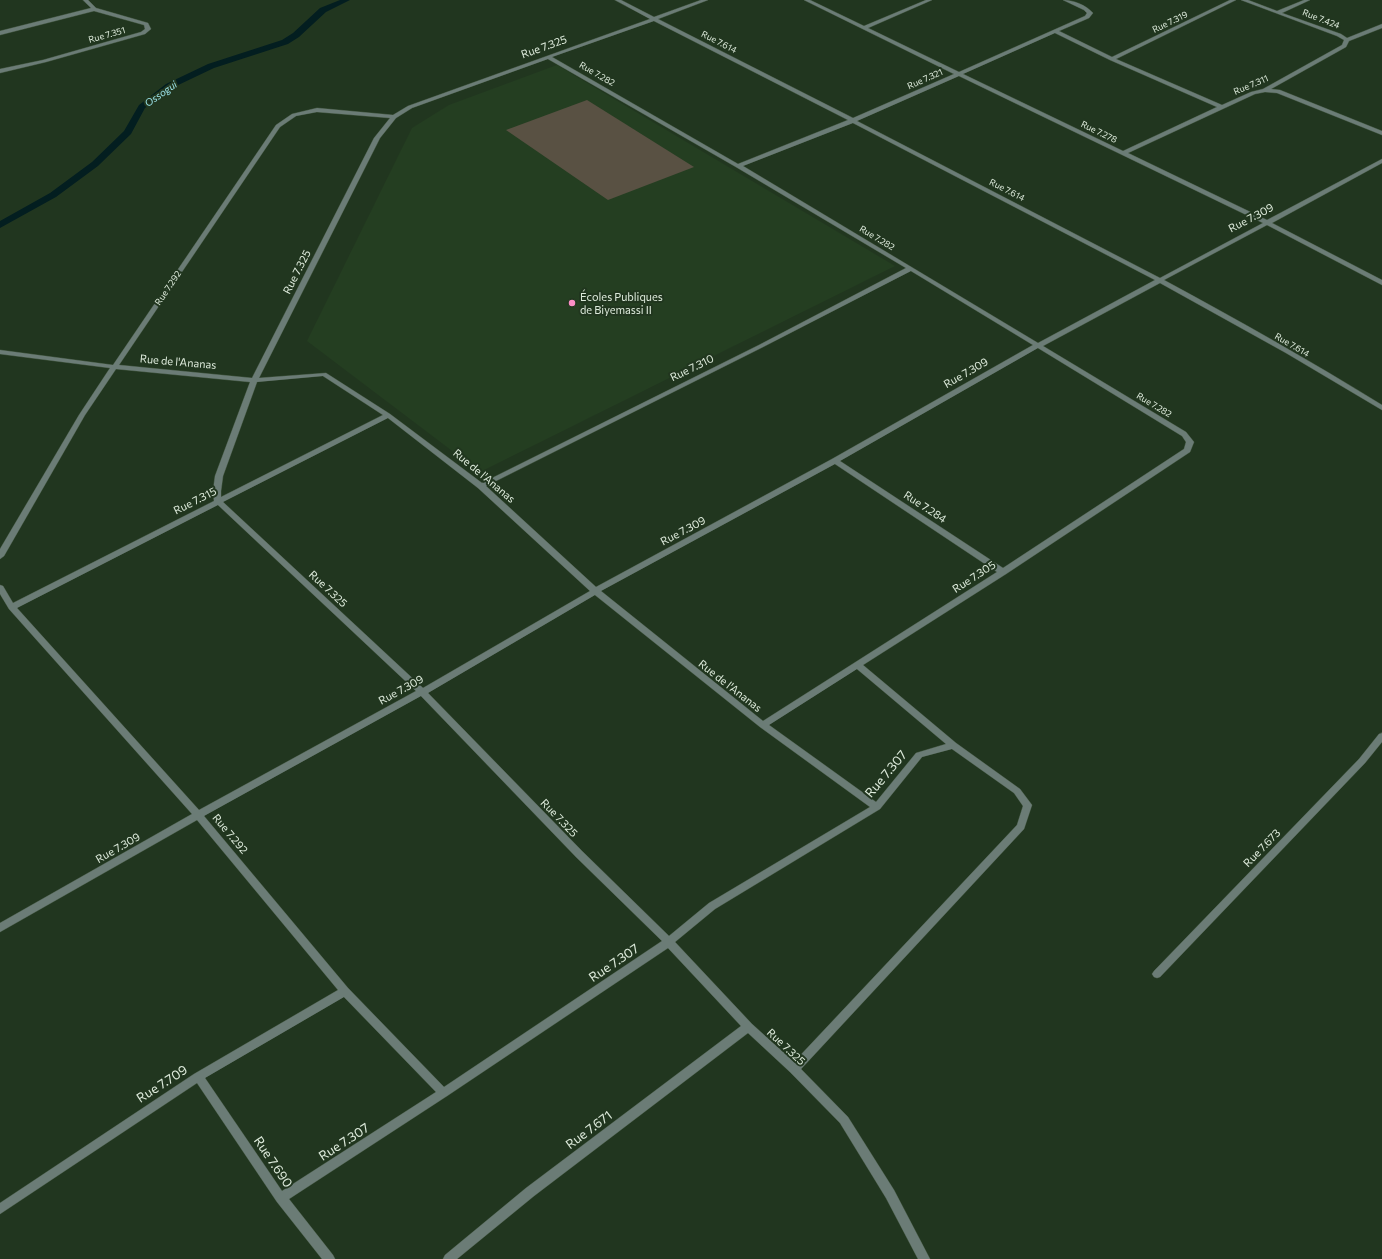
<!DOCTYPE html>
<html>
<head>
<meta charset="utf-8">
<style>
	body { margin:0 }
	canvas { display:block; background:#21361f }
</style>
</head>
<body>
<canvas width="1382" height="1259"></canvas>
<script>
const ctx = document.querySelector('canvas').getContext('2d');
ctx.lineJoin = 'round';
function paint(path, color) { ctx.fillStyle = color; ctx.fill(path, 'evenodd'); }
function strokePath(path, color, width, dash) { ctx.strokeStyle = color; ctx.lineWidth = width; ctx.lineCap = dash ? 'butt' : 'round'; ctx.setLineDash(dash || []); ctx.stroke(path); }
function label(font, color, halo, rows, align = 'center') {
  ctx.font = font + ' Commissioner,sans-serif'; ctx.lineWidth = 4; ctx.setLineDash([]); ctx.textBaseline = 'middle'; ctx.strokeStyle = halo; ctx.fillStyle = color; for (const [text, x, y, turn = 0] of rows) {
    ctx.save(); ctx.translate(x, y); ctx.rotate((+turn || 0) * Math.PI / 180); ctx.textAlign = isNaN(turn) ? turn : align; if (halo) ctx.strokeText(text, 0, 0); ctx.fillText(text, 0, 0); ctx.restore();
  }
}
paint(new Path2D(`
	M557,65l338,201 -415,206 -173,-131 105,-213 37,-23z`), '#243e21');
paint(new Path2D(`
	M587,100l107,67 -86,33 -102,-70z`), '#595143');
paint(new Path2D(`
	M340,0h10l-24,12 -27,25 -11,7 -74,24 -42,20 -27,20 -14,26 -33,32 -42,31 -56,31v-7l50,-28 42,-31 32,-31 15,-26 27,-21 42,-20 74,-24 11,-7 27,-25z`), '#031e20');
const minor = new Path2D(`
	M83,0h5l8,8 52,15 3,6 -6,5 -99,28 -46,11v-4l43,-9 98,-28 4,-3 -1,-4 -50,-14 -94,24v-4l91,-23z
	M615,0h6l33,17 47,-17h7l-50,19 195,99 101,-44 -150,-74h6l54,26 62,-26h6l-64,28 91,44 126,-56 2,-3 -3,-3 -21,-10c10,0 23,5 30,13l-4,5 -30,13 53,26 118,-57h6l-120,59 106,46 29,-13 12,-3 79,-44 2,-5 -7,-4 -96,-36h7l29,11 27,-11h6l-28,13 59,21 6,4 35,-14v4l-33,13 -3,6 -75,42 9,1 102,41v4l-105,-42 -12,-1 -10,2 -127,59 139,67 115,-61v4l-110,60 110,57v5l-115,-60 -103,55c74,40 147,81 218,125v5l-96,-57 -126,-70 -117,63 143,86 8,10 -4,10 -184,122 -143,91 93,78 64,46 12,16 -8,24 -223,240 47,48 46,73 36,69h-12l-32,-61 -46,-75 -50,-51 -42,-39 -214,163 -77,63h-14l2,-4 81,-67 215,-162 -73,-78 -221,148 -158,103 44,56 2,4h-13l-45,-57 -80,-119 -197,131v-11l194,-129 144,-84 -141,-170 -197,112v-9l192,-109 -183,-205 -9,-15v-9l3,1 10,17 201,-102 -1,-10 2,-15 35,-94 -134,-13 -31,46 -81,141 -4,3v-10l79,-134 31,-47 -110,-14v-4l113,15 163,-240 16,-11 25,-6 76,7 15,-9 242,-87zM654,21l194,99 -110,44 -186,-107zM1055,33l55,27 107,47 -94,44 -160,-77zM548,59l188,108 170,101 -147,77 -277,138 -92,-69 -64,-41 -67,5 121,-240 16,-20 16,-10zM959,76l304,147 -103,55 -303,-157zM317,112l73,6 -16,20 -122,240 -133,-13 161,-238 16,-11zM853,123l302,157 -117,63 -295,-177zM911,271l122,74 -201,114 -236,128 -110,-101 277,-139zM1038,348l144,88 4,6 -2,7 -181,119 -163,-107zM323,376l60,39 -162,82v-6l2,-15 34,-94zM388,418l90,70 112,103 -167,97 -200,-186zM835,464l162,108 -234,149 -162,-130zM218,505l198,186 -217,119 -182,-202zM595,595l165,132 110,80 -161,96 -40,33 -87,-85 -154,-158zM857,669l89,75 -30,9 -40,49 -107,-77zM421,696l155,161 86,84 -218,146 -96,-99 -144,-172zM952,749l62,44 9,13 -6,19 -223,237 -42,-38 -77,-82 40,-33 165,-100 42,-52zM344,997l92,95 -154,99 -77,-113z
	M1382,733v9l-17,21 -205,214 -3,1 -3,-1 -2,-3 2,-3 205,-212 20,-25z`);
strokePath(minor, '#3f533d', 1);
paint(minor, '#6b7c76');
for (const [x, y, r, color] of [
	[572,303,4,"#fb8fc5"]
]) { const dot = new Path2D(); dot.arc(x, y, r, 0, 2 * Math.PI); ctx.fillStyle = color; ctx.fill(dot); strokePath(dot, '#21361f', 1.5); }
label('9px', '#ddeadb', '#21361f', [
	["Rue 7.424",1321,19,21],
	["Rue 7.319",1170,22,-26],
	["Rue 7.351",107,35,-16],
	["Rue 7.614",719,42,27],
	["Rue 7.282",597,74,30],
	["Rue 7.321",925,79,-24],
	["Rue 7.311",1251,85,-23],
	["Rue 7.278",1099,132,26],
	["Rue 7.614",1007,190,27],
	["Rue 7.282",877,238,31],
	["Rue 7.292",168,288,-56],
	["Rue 7.614",1292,345,30],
	["Rue 7.282",1154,405,31]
]);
label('italic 10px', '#9ce4ea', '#21361f', [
	["Ossogui",161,94,-35]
]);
label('11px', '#ddeadb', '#21361f', [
	["Rue 7.325",544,47,-20],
	["Rue 7.309",1251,218,-28],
	["Rue 7.325",297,272,-63],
	["Rue de l'Ananas",178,362,5],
	["Rue 7.310",692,368,-26],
	["Rue 7.309",966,373,-30],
	["Rue de l'Ananas",484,476,40],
	["Rue 7.315",195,501,-27],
	["Rue 7.284",925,507,33],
	["Rue 7.309",683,531,-28],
	["Rue 7.305",974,577,-33],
	["Rue 7.325",328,589,43],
	["Rue de l'Ananas",730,686,38],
	["Rue 7.309",401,690,-29],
	["Rue 7.325",559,818,46],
	["Rue 7.292",230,834,50],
	["Rue 7.309",118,848,-30],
	["Rue 7.673",1262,848,-46],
	["Rue 7.325",786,1047,43]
]);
label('11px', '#ddeadb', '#21361f', [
	["Écoles Publiques",580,297],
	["de Biyemassi II",580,310]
], 'left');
label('13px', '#ddeadb', '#21361f', [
	["Rue 7.307",886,774,-50],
	["Rue 7.307",614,963,-34],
	["Rue 7.709",162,1084,-33],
	["Rue 7.671",589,1130,-37],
	["Rue 7.307",344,1142,-33],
	["Rue 7.690",273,1162,56]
]);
</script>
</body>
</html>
